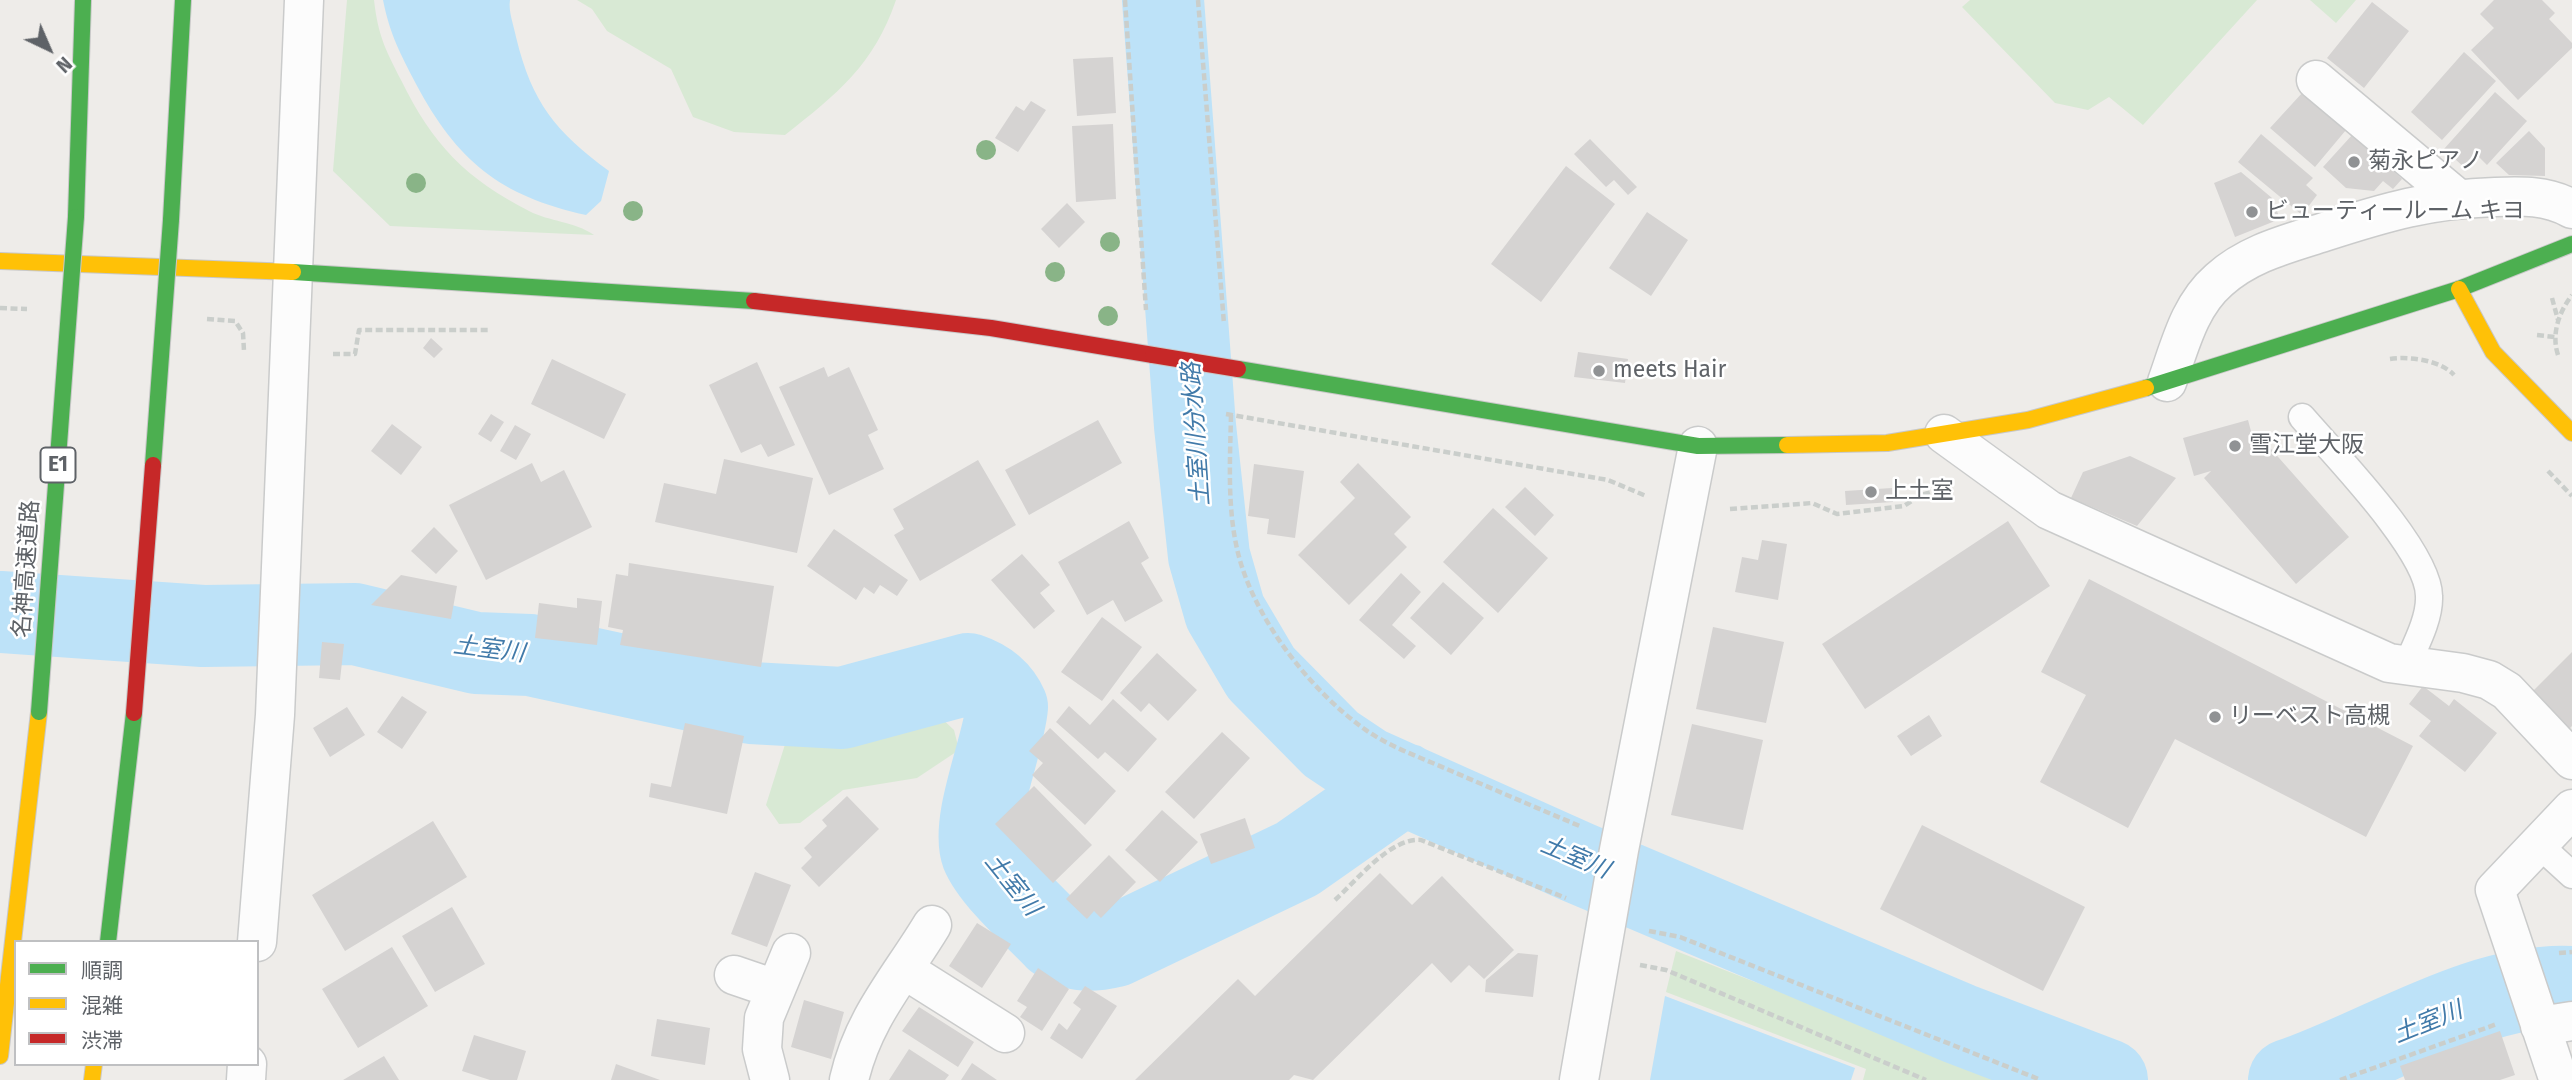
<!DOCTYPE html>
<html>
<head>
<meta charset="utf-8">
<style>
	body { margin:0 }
	#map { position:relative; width:2572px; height:1080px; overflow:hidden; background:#eeece9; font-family:"Fira Sans","Noto Sans JP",sans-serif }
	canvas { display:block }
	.legend { position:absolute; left:14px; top:940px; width:245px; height:126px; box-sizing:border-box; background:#fff; border:2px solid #bfc0c2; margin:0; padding:9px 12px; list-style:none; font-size:21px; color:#5e6267 }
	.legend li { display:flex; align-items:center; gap:14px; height:35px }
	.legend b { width:35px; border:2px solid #bfc0c2 }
	.north { position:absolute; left:14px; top:14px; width:70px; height:70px; -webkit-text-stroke:5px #fff; paint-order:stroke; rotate:136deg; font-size:19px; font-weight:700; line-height:28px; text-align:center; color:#5e6267 }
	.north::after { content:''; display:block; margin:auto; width:24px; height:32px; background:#5e6267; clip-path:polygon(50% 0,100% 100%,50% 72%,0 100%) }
</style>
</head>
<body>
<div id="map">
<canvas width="2572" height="1080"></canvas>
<ul class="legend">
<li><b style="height:9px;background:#4caf50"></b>順調</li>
<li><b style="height:9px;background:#ffc107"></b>混雑</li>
<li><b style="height:9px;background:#c62828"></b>渋滞</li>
</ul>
<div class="north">N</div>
</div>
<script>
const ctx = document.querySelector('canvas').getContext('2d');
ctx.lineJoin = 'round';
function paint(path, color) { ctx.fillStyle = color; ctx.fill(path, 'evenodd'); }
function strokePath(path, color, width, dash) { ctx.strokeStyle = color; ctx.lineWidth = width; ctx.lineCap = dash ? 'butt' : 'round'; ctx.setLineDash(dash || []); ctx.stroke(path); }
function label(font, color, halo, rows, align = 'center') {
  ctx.font = font + ' "Fira Sans","Noto Sans JP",sans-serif'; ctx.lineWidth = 5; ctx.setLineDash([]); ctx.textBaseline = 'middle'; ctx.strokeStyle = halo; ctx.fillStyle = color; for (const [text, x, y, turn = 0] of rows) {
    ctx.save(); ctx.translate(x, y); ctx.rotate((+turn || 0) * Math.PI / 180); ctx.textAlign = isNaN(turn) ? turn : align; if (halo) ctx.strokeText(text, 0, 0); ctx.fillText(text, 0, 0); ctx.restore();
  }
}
paint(new Path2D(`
	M347,0h27c4,35 11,49 27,80 32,65 64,98 128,131 21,11 45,10 65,24l-204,-9 -57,-55z
	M577,0h319c-22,65 -59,94 -111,135l-51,-3 -41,-15 -22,-48 -64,-38 -15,-22z
	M1970,0h287l-114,125 -34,-28 -21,13 -33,-7 -93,-96z
	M2310,0h46l-20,23z
	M936,713l18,17 5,20 -42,28 -74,12 -43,33 -21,1 -13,-19 21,-67 74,-6z
	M1676,951l329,129h-142l3,-11 -200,-77z`), '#d8e9d4');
paint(new Path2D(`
	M383,0h127c-2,11 4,26 6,37 16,66 39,94 93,134l-8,30 -15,14c-86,-19 -129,-54 -170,-131 -16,-31 -26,-49 -33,-84z
	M1665,996l190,72 -4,12h-201z`), '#bde2f8');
strokePath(new Path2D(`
	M1163,0l32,426 14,130 16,56 36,61 70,71 36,24 210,94 383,162 147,56
	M0,612l203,14 152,-2 121,29 54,2 221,48 91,5 126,-34c18,6 31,15 39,33 -3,37 -37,115 -25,147 10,25 55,65 74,85 18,14 38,12 59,7l182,-87 107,-75
	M2289,1080c87,-29 189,-98 283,-93`), '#bde2f8', 82);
paint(new Path2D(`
	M2494,0h48l13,13 -6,6 23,24v5l-54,52 -47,-50 23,-22 -14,-14z
	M2372,2l37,29 -45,57 -37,-30z
	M2464,52l32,29 -54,59 -31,-28z
	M1113,57l3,56 -39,3 -4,-57z
	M2303,92l43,38 -31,37 -45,-39z
	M2495,92l32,29 -40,44 -9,-9 -12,13 -22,-20z
	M1031,101l15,9 -28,42 -23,-14 21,-32 8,5z
	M1113,124l3,75 -40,3 -4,-76z
	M2529,131l16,17v28l-36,-1 -13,-12z
	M2261,134l52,44 -7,7 11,10 -15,20 -64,-53z
	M2353,134l49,45 -9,10 -10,-8 -9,10 -28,-3 -23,-21z
	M1590,139l47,48 -9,8 -14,-15 -8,7 -32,-33z
	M1566,166l49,38 -74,98 -50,-38z
	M2241,172l31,26 8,21 -45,18 -21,-54z
	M1067,203l18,19 -26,26 -18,-19z
	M1647,212l41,28 -37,56 -42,-28z
	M431,338l12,11 -9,9 -11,-10z
	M1578,352l50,7 -3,24 -51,-6z
	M552,359l74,35 -22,45 -73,-35z
	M757,362l38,83 -27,12 -7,-13 -20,9 -32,-68z
	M824,367l4,10 21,-10 29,63 -10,5 16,34 -55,26 -50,-108z
	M491,414l13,8 -13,20 -13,-8z
	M1098,420l24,43 -93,52 -24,-45z
	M2248,420l4,15 4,-3 93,105 -53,47 -92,-106 7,-7 -17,5 -11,-38z
	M392,424l30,23 -21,28 -30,-24z
	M515,425l16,9 -15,26 -16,-9z
	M2130,456l46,22 -39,48 -66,-28 12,-26z
	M724,459l89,19 -16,75 -142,-31 9,-39 52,11z
	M978,460l38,65 -96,56 -26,-46 10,-6 -11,-20z
	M532,463l9,19 23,-12 28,57 -106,53 -37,-75z
	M1358,463l53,54 -17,17 13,13 -58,58 -51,-50 57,-57 -15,-16z
	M1254,464l50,7 -9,67 -28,-4 2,-15 -21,-3z
	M1525,487l29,28 -19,21 -30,-29z
	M1892,488l1,14 -47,3 -1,-14z
	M1493,508l55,50 -50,55 -55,-51z
	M1129,521l20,37 -8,5 22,38 -38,21 -12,-22 -26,15 -29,-53z
	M2008,521l42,65 -185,123 -43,-65z
	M434,527l24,24 -22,23 -25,-23z
	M834,529l74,51 -11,16 -17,-11 -6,9 -10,-7 -8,13 -49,-34z
	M1762,540l25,4 -9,56 -43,-8 7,-35 16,3z
	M1022,554l28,31 -10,8 15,18 -21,18 -43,-49z
	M629,563l145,23 -13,81 -141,-22 3,-15 -15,-3 8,-53 12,2z
	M1401,573l20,19 -29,33 24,21 -12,13 -45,-39z
	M401,575l56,11 -6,33 -80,-14z
	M2089,579l324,167 -47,91 -191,-98 -47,89 -88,-46 46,-87 -45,-23z
	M1443,582l41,36 -33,37 -41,-37z
	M577,598l25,3 -5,44 -62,-7 4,-35 38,5z
	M1102,617l40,30 -40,54 -41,-29z
	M1713,627l71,15 -18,81 -70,-14z
	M322,642l22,2 -4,36 -21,-2z
	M2572,652v74l-3,3 -37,-37z
	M1157,653l40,37 -29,31 -19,-18 -8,9 -21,-19z
	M2423,686l26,20 5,-7 43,34 -32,39 -46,-36 12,-15 -22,-17z
	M402,696l25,16 -25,37 -25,-17z
	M1113,699l44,40 -29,33 -23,-20 -7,7 -42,-37 13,-16 21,19z
	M347,707l18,28 -35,22 -17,-29z
	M1929,715l13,21 -31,20 -14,-20z
	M685,723l59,13 -17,78 -78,-17 2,-14 20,4z
	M1692,724l71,16 -20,90 -72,-15z
	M1050,728l66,63 -31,34 -53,-50 11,-12 -14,-12z
	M1222,732l28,26 -56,61 -29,-27z
	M1034,786l58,59 -39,38 -58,-59z
	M847,796l32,33 -60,58 -18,-19 11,-11 -8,-9 23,-22 -5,-6z
	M1162,810l36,32 -38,40 -35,-32z
	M1245,818l10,30 -44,16 -11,-30z
	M433,821l34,56 -122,74 -33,-56z
	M1922,825l163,82 -42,84 -163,-82z
	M1109,855l27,27 -35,36 -7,-7 -7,8 -21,-20z
	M755,872l36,13 -24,62 -36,-13z
	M1380,873l32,32 30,-29 72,74 -30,29 -15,-14 -18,18 -19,-20 -119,117 -19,-5 -5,5h-154l103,-101 17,17z
	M452,907l33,57 -50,28 -33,-56z
	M977,923l34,21 -29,44 -33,-22z
	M392,947l36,59 -70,42 -36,-59z
	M1518,953l20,2 -5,42 -48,-5 1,-12z
	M1038,968l31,21 -27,42 -22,-14 7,-10 -10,-6z
	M1085,986l32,20 -35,53 -32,-21 9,-15 8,7 14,-21 -8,-6z
	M804,1000l40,12 -13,47 -40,-12z
	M919,1007l55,35 -16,25 -56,-36z
	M657,1019l53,9 -5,37 -54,-9z
	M2500,1031l15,44 -15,5h-95l-5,-14z
	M474,1035l52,16 -9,29h-27l-28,-9z
	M909,1049l40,26 -4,5h-56z
	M384,1056l15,24h-56z
	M972,1063l25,17h-36z
	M616,1064l44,16h-49z`), '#d5d3d2');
const lane = new Path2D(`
	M2302,417c31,36 127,134 127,179 1,23 -14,50 -23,71
	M2538,844l34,31`);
const street = new Path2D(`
	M2316,80l141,118
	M2167,382c13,-36 22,-76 52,-102 30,-27 68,-36 105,-48 62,-20 106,-33 171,-35 27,-1 52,-2 77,12
	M1944,434l105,76 340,153 74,10 26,7 18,11 65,69
	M257,942l18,-227 29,-715
	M905,970l100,63
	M734,975l41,14
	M2540,1026l32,-5
	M246,1080l1,-16
	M770,1080l-8,-31 2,-31 27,-65
	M849,1080c14,-62 51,-102 83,-155
	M1579,1080l40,-230 79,-404
	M2561,1080l-3,-2 -63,-188 77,-81`);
const fast = new Path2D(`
	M76,217l7,-217
	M171,220l12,-220
	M293,272l461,29
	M1238,369l460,77 89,-1
	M2146,388l313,-99 113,-45
	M108,942l26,-229`);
const slow = new Path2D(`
	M0,261l293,11
	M2459,289l34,63 79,81
	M1787,445l100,-2 141,-23 118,-32
	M0,1056l39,-344
	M92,1080l2,-16`);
const jam = new Path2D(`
	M754,301l237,27 162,27`);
strokePath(lane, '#cacbcb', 29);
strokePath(street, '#cacbcb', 41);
strokePath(fast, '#c8c8c8', 18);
strokePath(slow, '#c8c8c8', 18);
strokePath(jam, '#c8c8c8', 18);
strokePath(new Path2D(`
	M1125,0l21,310
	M1198,0l26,324
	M2552,298l6,22
	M0,308l27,1
	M207,319l28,2 8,12 1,18
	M2537,335l18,2
	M333,354h22l4,-24h130
	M2558,355c-7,-21 1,-43 14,-60
	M2390,359c19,-3 50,1 64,16
	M1226,414l382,66 38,16
	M1231,415c-1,46 -4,93 7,138 16,65 71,136 125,175 26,19 57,29 86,42 44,19 88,38 133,57
	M2548,471l24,25
	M1730,509l82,-6 25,11 67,-8 17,-11 24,-7
	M1335,900c22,-20 56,-63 86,-60l145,58
	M1649,931l31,6 361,143
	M2559,953l13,-1
	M1640,965l26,5 260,110
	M2340,1080l157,-56`), '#cacecb', 4.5, [7, 3.5]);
strokePath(lane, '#fcfcfc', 26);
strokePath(street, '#fcfcfc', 38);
strokePath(fast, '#4caf50', 16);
strokePath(slow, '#ffc107', 16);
strokePath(jam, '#c62828', 16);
const fastBridge = new Path2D(`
	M153,465l18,-245
	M39,712l37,-495`);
const jamBridge = new Path2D(`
	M1153,355l85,14
	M134,713l19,-248`);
strokePath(fastBridge, '#c8c8c8', 18, []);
strokePath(jamBridge, '#c8c8c8', 18, []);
strokePath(fastBridge, '#4caf50', 16);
strokePath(jamBridge, '#c62828', 16);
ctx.fillStyle = '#89b487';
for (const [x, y] of [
	[986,150],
	[416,183],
	[633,211],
	[1110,242],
	[1055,272],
	[1108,316]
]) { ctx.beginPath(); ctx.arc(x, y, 10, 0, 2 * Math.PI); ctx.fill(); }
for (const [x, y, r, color] of [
	[2354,162,7,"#909294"],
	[2252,212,7,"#909294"],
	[1599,371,7,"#909294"],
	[2235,446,7,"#909294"],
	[1871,492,7,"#909294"],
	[2215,717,7,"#909294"]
]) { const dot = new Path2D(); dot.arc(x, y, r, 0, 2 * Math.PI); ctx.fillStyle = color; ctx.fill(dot); strokePath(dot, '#fff', 2.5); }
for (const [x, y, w] of [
	[58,465,35]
]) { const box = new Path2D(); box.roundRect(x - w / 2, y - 17.5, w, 35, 5); ctx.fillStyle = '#fff'; ctx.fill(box); strokePath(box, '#5e6267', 2); }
label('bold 21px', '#5e6267', null, [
	["E1",58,465]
]);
label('23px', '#5e6267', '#fff', [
	["菊永ピアノ",2368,162],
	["ビューティールーム キヨ",2266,212],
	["meets Hair",1613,371],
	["雪江堂大阪",2249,446],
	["上土室",1885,492],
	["リーベスト高槻",2229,717]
], 'left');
label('23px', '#5e6267', '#fff', [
	["名神高速道路",27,569,-86]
]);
label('italic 24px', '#417aa9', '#fff', [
	["土室川分水路",1197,434,-94],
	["土室川",489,650,7],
	["土室川",1575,858,23],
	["土室川",1012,885,51],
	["土室川",2428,1023,-22]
]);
</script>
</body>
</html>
